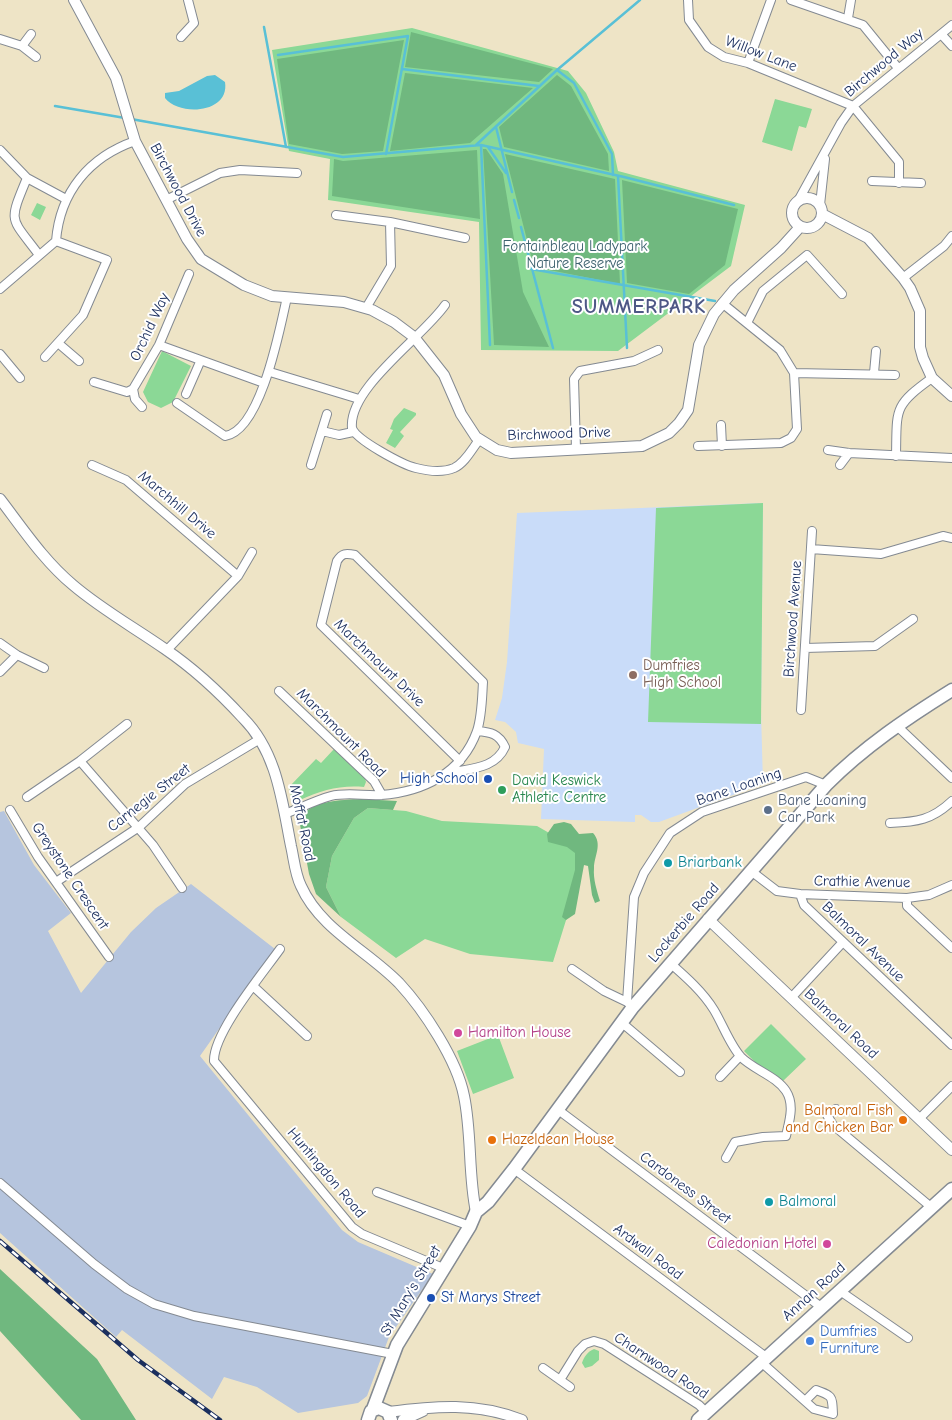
<!DOCTYPE html>
<html>
<head>
<meta charset="utf-8">
<style>
	body { margin:0 }
	canvas { display:block; background:#eee4c6 }
</style>
</head>
<body>
<canvas width="952" height="1420"></canvas>
<script>
const ctx = document.querySelector('canvas').getContext('2d');
ctx.lineJoin = 'round';
function paint(path, color) { ctx.fillStyle = color; ctx.fill(path, 'evenodd'); }
function strokePath(path, color, width, dash) { ctx.strokeStyle = color; ctx.lineWidth = width; ctx.lineCap = dash ? 'butt' : 'round'; ctx.setLineDash(dash || []); ctx.stroke(path); }
function label(font, color, halo, rows, align = 'center') {
  ctx.font = font + ' "Comic Neue",sans-serif'; ctx.lineWidth = 4; ctx.setLineDash([]); ctx.textBaseline = 'middle'; ctx.strokeStyle = halo; ctx.fillStyle = color; for (const [text, x, y, turn = 0] of rows) {
    ctx.save(); ctx.translate(x, y); ctx.rotate((+turn || 0) * Math.PI / 180); ctx.textAlign = isNaN(turn) ? turn : align; if (halo) ctx.strokeText(text, 0, 0); ctx.fillText(text, 0, 0); ctx.restore();
  }
}
paint(new Path2D(`
	M763,503l-2,209 2,72 -104,38h-8l-10,-7h-6v7l-94,-3 3,-70 -26,-6 -2,-11 -11,-10 -10,-2 7,-22 5,-36 10,-149z`), '#c9dcf9');
paint(new Path2D(`
	M4,811l30,54 37,48 -23,18 33,62 50,-61 25,-24 35,-24 84,65 -75,107 142,174 16,12 75,32 -44,63 -22,59 -9,7 -60,10 -41,-26 -33,-10 -12,22 -90,-69 -6,7 -116,-104v-421z`), '#b6c5de');
paint(new Path2D(`
	M412,28l156,43 18,22 28,59 4,19 127,34 -14,61 -113,85 -137,-1 -2,-128 -151,-22 2,-41 -41,-8 -17,-101z
	M775,99l37,10 -6,19 -7,-2 -7,25 -30,-9z
	M37,203l9,4 -6,13 -9,-5z
	M162,351l29,15 -18,36 -12,6 -13,-6 -5,-10z
	M404,408l12,5v2l-16,17 4,4 -9,12 -9,-5 7,-13 -3,-1 4,-10z
	M763,503l-2,221 -113,-2 8,-214z
	M334,749l31,29 1,4 -2,5c-24,-2 -42,3 -64,13l-9,-4 -2,-9 27,-28 5,4z
	M368,808l38,3 36,10 95,5 28,16 17,6 -1,24 -28,90 -83,-8 -45,-15 -29,19 -55,-41 -15,-30 6,-31 22,-38z
	M771,1024l35,35 -23,22 -26,-17 -13,-13z
	M498,1035l16,43 -41,16 -16,-43z
	M594,1349l5,2v9l-7,6 -7,2 -3,-5c2,-6 5,-11 12,-14z`), '#8bd896');
paint(new Path2D(`
	M411,32l142,37 -14,13 -134,-15z
	M404,40l-21,111 -41,3 -53,-10 -12,-85z
	M405,73l128,15 -63,55 -80,8z
	M557,75l14,11 37,68 1,17 -105,-24 -5,-20z
	M483,149h3l17,25 20,118 26,55 -55,-2z
	M477,150l3,69 -148,-23 2,-37 9,2z
	M505,154l110,25 5,105 -86,-17z
	M622,180l116,29 -13,56 -36,29 -62,-11z
	M361,799l36,2 -4,9 -25,-2 -14,10 -22,38 -6,31 15,30 -25,-23 -7,-20 -10,-55c12,-19 42,-19 62,-20z
	M564,822l7,2 8,10 14,-1c10,11 1,23 1,35 -1,11 3,23 6,33l-5,2 -3,-8 -4,-29 -4,-1 -9,49 -9,6 -4,-3 13,-47v-17l-8,-6 -19,-5 -1,-8 7,-10z
	M0,1269l97,90 39,61h-55l-81,-89z`), '#70b87f');
paint(new Path2D(`
	M215,75l10,7c5,31 -45,35 -60,16v-5l14,-2 28,-15z`), '#59c0d6');
strokePath(new Path2D(`
	M264,27l22,120
	M278,55l130,-19 -22,118
	M402,69l137,17
	M557,70l17,13 38,71 1,21
	M55,106l70,12
	M131,119l212,38 138,-12 143,32 110,28
	M496,127l16,65
	M476,145l81,-75 83,-70
	M481,145l9,200
	M488,147l18,26
	M618,176l9,172
	M514,200l5,18
	M521,227l32,121
	M531,269l184,32`), '#59c0d6', 2.5);
const minor = new Path2D(`
	M688,0l1,20 19,27 16,10 24,6 105,43 46,56v21
	M791,0l72,25 35,43
	M848,18l3,-18
	M941,34l11,12
	M181,37l13,-14 -6,-23
	M0,39l22,7 14,11
	M22,46l9,-12
	M748,63l23,-63
	M0,150l27,28 39,21
	M27,178c-19,46 -17,38 12,77
	M872,181l49,2
	M166,200l54,-27 20,-3 57,3
	M798,201l43,-78 12,-17 99,-81
	M820,205l5,-46
	M336,215l54,7 1,44 -25,42
	M390,222l75,16
	M56,241c4,-49 33,-84 79,-100
	M903,278l41,-32 8,-10
	M0,289l56,-48
	M445,305c-22,32 -97,83 -93,123 4,12 51,37 64,40 12,3 26,5 38,0 11,-5 18,-19 25,-28
	M747,323l16,-32 44,-36 35,39
	M58,343l21,18
	M159,345l105,38
	M0,354l20,24
	M45,357l38,-42 24,-55 -51,-19
	M270,372l89,27
	M794,373l101,2
	M874,373l2,-22
	M94,382l33,10 6,-3 26,-44 30,-71
	M133,389l2,10 7,8
	M186,394l14,-32
	M177,403l48,33c36,-5 55,-108 62,-139
	M721,425l1,21
	M322,431l17,4 14,-3
	M698,446l83,-3 10,-5 6,-9 -3,-56 -14,-23 -58,-47
	M576,449l-2,-70 6,-8 54,-10 24,-11
	M828,450l21,3 103,5
	M896,456c1,-47 -3,-50 36,-78
	M92,465l34,15 112,96
	M311,465l16,-51
	M840,465l9,-12
	M811,549l70,5 62,-18 9,2
	M0,643l17,12 27,13
	M805,648l70,-2 38,-27
	M167,650l71,-74 14,-24
	M0,672l17,-17
	M279,691l95,90 8,14
	M801,710l11,-179
	M896,725l56,53
	M80,761l73,84 29,43
	M449,773c22,-5 46,-4 56,-26 -6,-13 -14,-15 -28,-16
	M27,797l53,-36 47,-37
	M10,810l28,47 71,100
	M285,814c15,-6 31,-14 46,-18 16,-4 34,0 50,-1 42,-3 81,-22 96,-64 5,-15 5,-33 6,-49l-128,-127c-9,-2 -13,-2 -18,6l-16,64 139,136
	M890,823c27,-1 42,-3 62,-22
	M751,871l26,20 23,3 4,11 148,140
	M56,882l83,-55 46,-43 75,-45
	M800,894l107,4 22,-3 23,-10
	M907,898v8l45,42
	M280,949c-17,24 -67,84 -66,112l138,166 10,7 81,34
	M670,963c16,14 33,29 44,47 9,15 16,35 27,47 13,13 35,19 45,34 9,14 3,31 0,45l-23,1 -28,5 -9,16
	M572,969l32,22 23,11
	M253,986l54,50
	M791,998l52,-56
	M633,1007l-6,-5 7,-105 10,-24 26,-40 32,-21 104,-35 20,8
	M621,1022l59,50
	M720,1077l20,-21
	M557,1109l264,198
	M836,1109l-9,6 6,10 98,82
	M920,1118l32,-32
	M514,1169l252,188
	M0,1183l94,81 33,25 27,15 40,12 199,38
	M377,1192l93,34
	M840,1291l68,47
	M761,1362l53,47 19,5c-1,-18 0,-18 -17,-24l-10,10
	M543,1368l27,19
	M560,1380l18,-29 7,-7 9,-3 10,3 95,61 7,7`);
const tertiary = new Path2D(`
	M74,0l42,78 19,63 52,98 14,20 43,26 28,11 72,6 28,8 22,12 20,15 30,38 17,39 15,23 21,13 14,3 131,-7 27,-13 10,-10 9,-13 11,-65 15,-31 20,-24 47,-42 19,-21
	M792 213a15 15 0 1 1 30 0a15 15 0 1 1-30 0Z
	M822,214l46,24 35,40 7,10 10,23v36l3,11 9,20 20,18
	M0,499c23,30 44,62 73,86 28,24 62,43 92,64 28,19 55,44 78,69 34,34 39,83 48,128 3,13 4,28 10,40 19,43 67,65 98,97 25,27 58,77 65,113 8,38 4,78 12,116
	M708,919l244,231
	M388,1412c48,-6 88,-10 134,8
	M403,1420l20,-9`);
const primary = new Path2D(`
	M373,1409l24,-64 73,-119 6,-14 12,-10 26,-33 119,-162 193,-222c38,-38 81,-67 126,-95
	M368,1420l3,-9 8,-3 9,4 3,8
	M698,1420l254,-231`);
strokePath(minor, '#848a92', 10);
strokePath(tertiary, '#848a92', 12);
strokePath(primary, '#848a92', 15);
strokePath(minor, '#fff', 8);
strokePath(tertiary, '#fff', 10);
strokePath(primary, '#fff', 12);
const rail = new Path2D(`
	M0,1241l138,119 82,60`);
strokePath(rail, '#1b2f5e', 4.5);
strokePath(rail, '#fff', 2.5, [8]);
for (const [x, y, r, color] of [
	[633,675,5,"#8d6e63"],
	[488,779,5,"#1a4fb4"],
	[502,790,5,"#2e9e5b"],
	[768,810,5,"#5c6f8a"],
	[668,863,5,"#0f9aa8"],
	[458,1033,5,"#d1479c"],
	[903,1120,5,"#e8710a"],
	[492,1140,5,"#e8710a"],
	[769,1202,5,"#0f9aa8"],
	[827,1244,5,"#d1479c"],
	[431,1298,5,"#1a4fb4"],
	[810,1341,5,"#3f7fe0"]
]) { const dot = new Path2D(); dot.arc(x, y, r, 0, 2 * Math.PI); ctx.fillStyle = color; ctx.fill(dot); strokePath(dot, '#fff', 2); }
label('15px', '#1b2f5e', '#fff', [
	["Willow Lane",761,54,21],
	["Birchwood Way",884,63,-40],
	["Birchwood Drive",178,190,62],
	["Orchid Way",150,327,-65],
	["Birchwood Drive",559,434,-2],
	["Marchhill Drive",177,505,40],
	["Birchwood Avenue",793,619,-86],
	["Marchmount Drive",379,663,44],
	["Marchmount Road",341,733,45],
	["Bane Loaning",739,787,-19],
	["Carnegie Street",149,798,-38],
	["Moffat Road",302,823,78],
	["Greystone Crescent",70,876,56],
	["Crathie Avenue",862,882,1],
	["Lockerbie Road",684,923,-49],
	["Balmoral Avenue",863,942,44],
	["Balmoral Road",841,1024,43],
	["Huntingdon Road",326,1173,50],
	["Cardoness Street",685,1188,37],
	["Ardwall Road",648,1252,37],
	["St Mary's Street",411,1291,-59],
	["Annan Road",814,1292,-42],
	["Charnwood Road",661,1366,33]
]);
label('15px', '#3d626f', '#fff', [
	["Fontainbleau Ladypark",575,247],
	["Nature Reserve",575,264]
]);
label('15px', '#785e54', '#fff', [
	["Dumfries",643,666],
	["High School",643,683]
], 'left');
label('15px', '#164399', '#fff', [
	["High School",478,779],
	["St Marys Street",441,1298,"left"]
], 'right');
label('15px', '#27864d', '#fff', [
	["David Keswick",512,781],
	["Athletic Centre",512,798]
], 'left');
label('15px', '#4e5e75', '#fff', [
	["Bane Loaning",778,801],
	["Car Park",778,818]
], 'left');
label('15px', '#0d838f', '#fff', [
	["Briarbank",678,863],
	["Balmoral",779,1202]
], 'left');
label('15px', '#b23c85', '#fff', [
	["Hamilton House",468,1033],
	["Caledonian Hotel",817,1244,"right"]
], 'left');
label('15px', '#c56008', '#fff', [
	["Balmoral Fish",893,1111],
	["and Chicken Bar",893,1128],
	["Hazeldean House",502,1140,"left"]
], 'right');
label('15px', '#366cbe', '#fff', [
	["Dumfries",820,1332],
	["Furniture",820,1349]
], 'left');
ctx.letterSpacing = '1px';
label('bold 20px', '#4e5886', '#fff', [
	["SUMMERPARK",639,307]
]);
ctx.letterSpacing = '0px';
</script>
</body>
</html>
